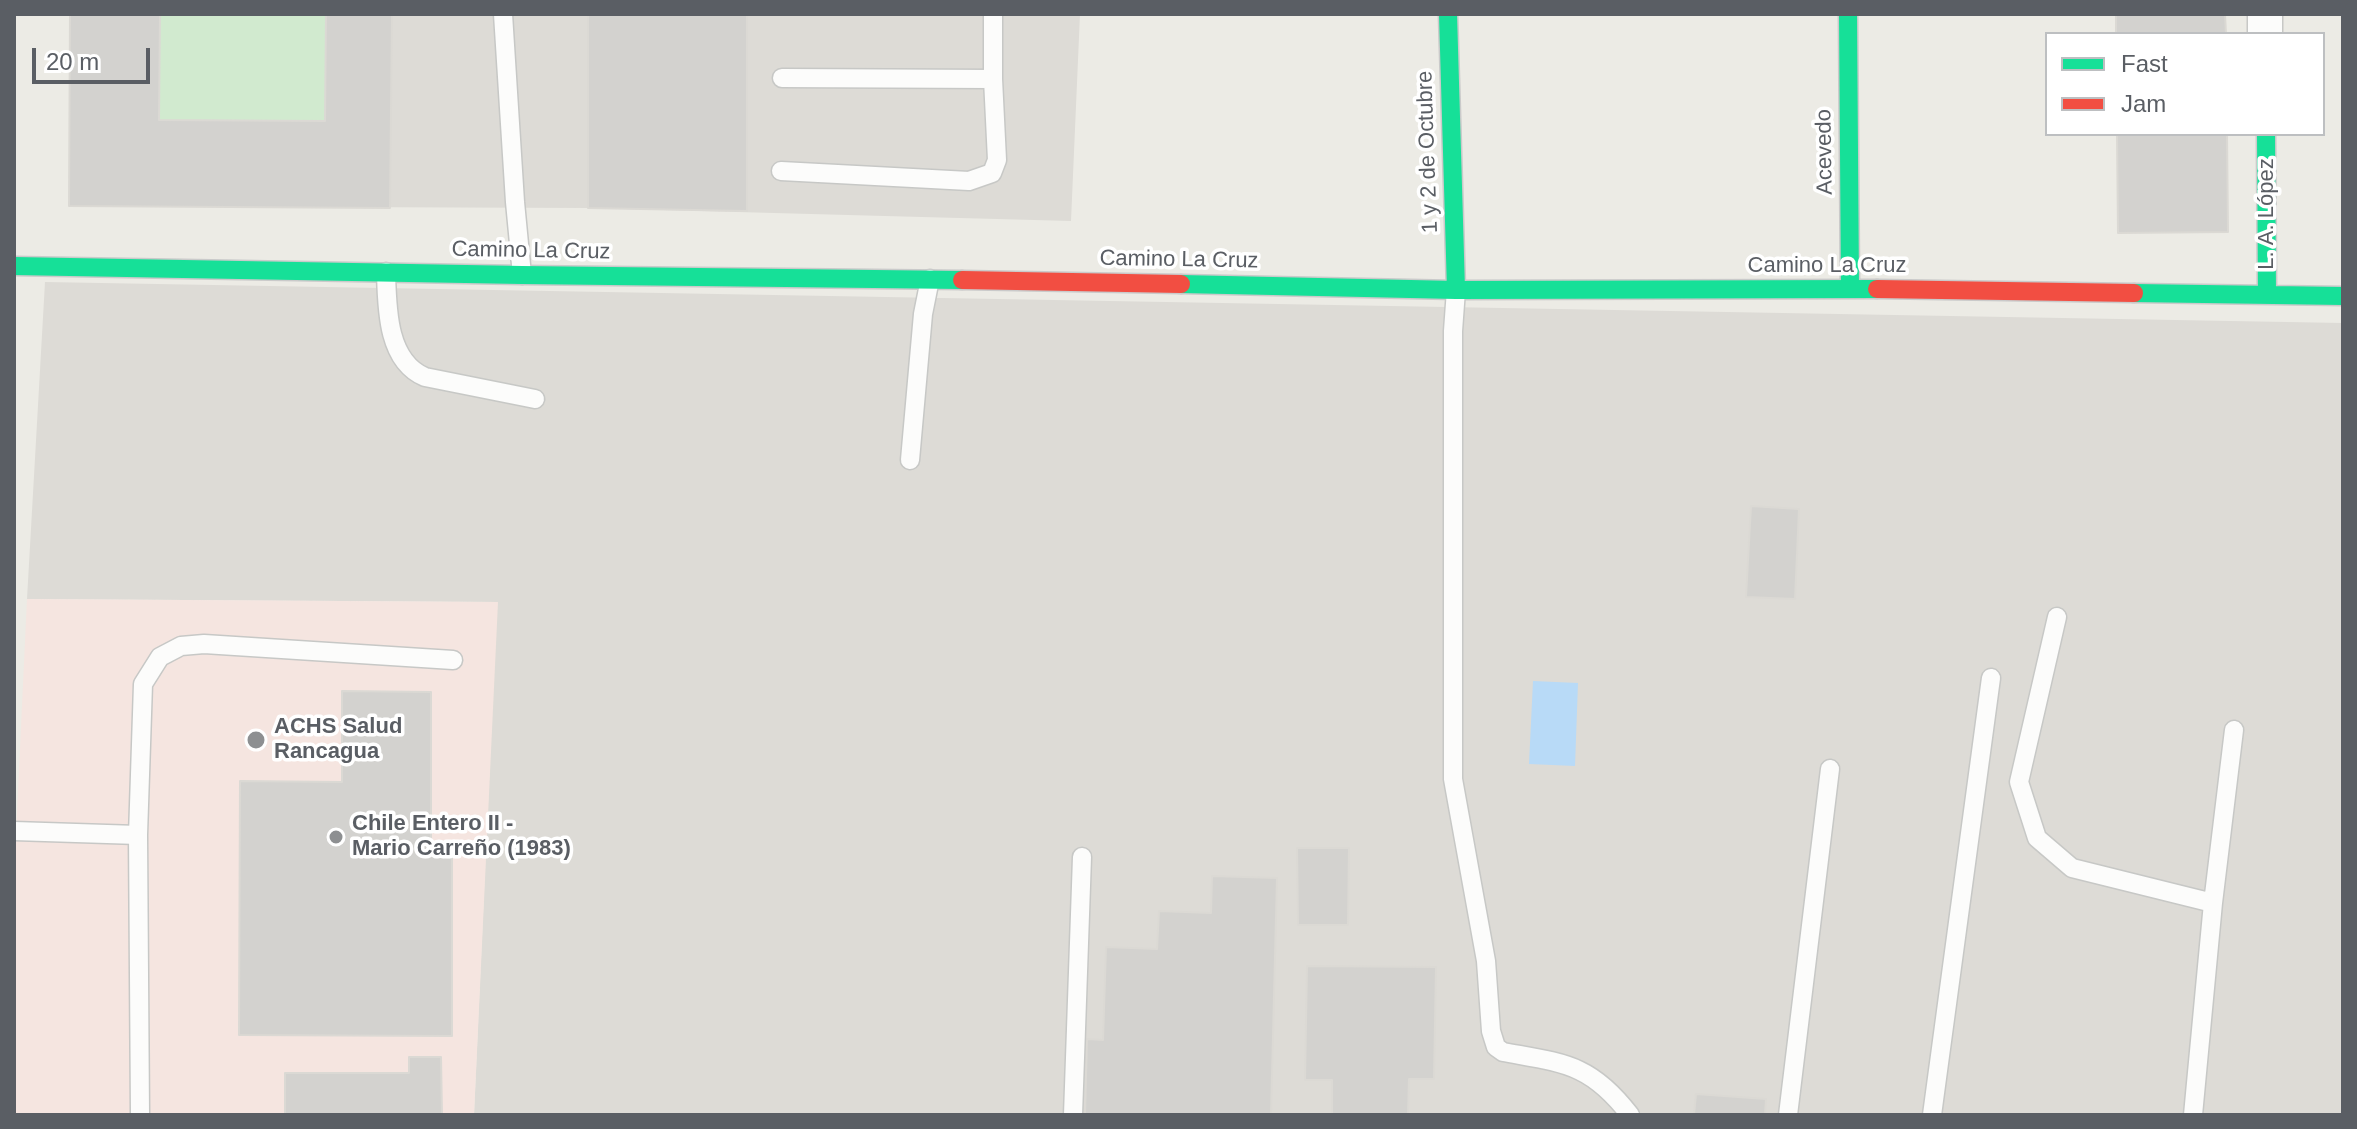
<!DOCTYPE html>
<html>
<head>
<meta charset="utf-8">
<style>
	body { margin:0 }
	#map { position:relative; width:2357px; height:1129px; overflow:hidden; background:#ecebe5; font-family:Helvetica,sans-serif }
	canvas { display:block }
	.frame { position:absolute; inset:0; border:16px solid #5a5e64; pointer-events:none }
	.legend { position:absolute; left:2045px; top:32px; width:280px; height:104px; box-sizing:border-box; background:#fff; border:2px solid #bdbfc1; margin:0; padding:10px 14px; list-style:none; font-size:24px; color:#5a5e64 }
	.legend li { display:flex; align-items:center; gap:16px; height:40px }
	.legend b { width:40px; border:2px solid #bdbfc1 }
	.scale { position:absolute; left:32px; top:48px; width:118px; height:36px; box-sizing:border-box; border:4px solid #5a5e64; border-top:0; padding-left:10px; font-size:24px; line-height:28px; white-space:nowrap; color:#5a5e64; -webkit-text-stroke:6px #fff; paint-order:stroke }
</style>
</head>
<body>
<div id="map">
<canvas width="2357" height="1129"></canvas>
<div class="frame"></div>
<ul class="legend">
<li><b style="height:10px;background:#16e098"></b>Fast</li>
<li><b style="height:10px;background:#f24e42"></b>Jam</li>
</ul>
<div class="scale">20 m</div>
</div>
<script>
const ctx = document.querySelector('canvas').getContext('2d');
ctx.lineJoin = 'round';
function paint(path, color) { ctx.fillStyle = color; ctx.fill(path, 'evenodd'); }
function strokePath(path, color, width, dash) { ctx.strokeStyle = color; ctx.lineWidth = width; ctx.lineCap = dash ? 'butt' : 'round'; ctx.setLineDash(dash || []); ctx.stroke(path); }
function label(font, color, halo, rows, align = 'center') {
  ctx.font = font + ' Helvetica,sans-serif'; ctx.lineWidth = 7; ctx.setLineDash([]); ctx.textBaseline = 'middle'; ctx.strokeStyle = halo; ctx.fillStyle = color; for (const [text, x, y, turn = 0] of rows) {
    ctx.save(); ctx.translate(x, y); ctx.rotate((+turn || 0) * Math.PI / 180); ctx.textAlign = isNaN(turn) ? turn : align; if (halo) ctx.strokeText(text, 0, 0); ctx.fillText(text, 0, 0); ctx.restore();
  }
}
paint(new Path2D(`
	M70,14h1010l-9,207 -483,-13 -519,-2z
	M45,282l2298,41v792h-1869l23,-513 -470,-3z`), '#dddbd6');
paint(new Path2D(`
	M27,599l471,3 -24,513h-460v-238z`), '#f5e5e0');
paint(new Path2D(`
	M160,14h166l-1,107 -166,-1z`), '#d1eacf');
paint(new Path2D(`
	M1533,681l45,2 -3,83 -46,-2z`), '#b8daf7');
const building = new Path2D(`
	M70,14h90l-1,106 166,1 1,-107h66l-2,194 -321,-2z
	M588,14h159v197l-159,-3z
	M2116,14h109l1,20h-110z
	M2117,134h110l1,98 -110,1z
	M1751,506l48,3 -4,90 -49,-2z
	M342,691l89,1v152h21v192l-213,-1 1,-254 102,1z
	M1297,848h52l-1,77h-50z
	M1212,876l65,2 -6,237h-186l2,-76 16,1 3,-93 51,2 2,-38 52,2z
	M1307,966l129,1 -2,112h-25l-1,36h-76v-35h-27z
	M409,1057h32l1,58h-157v-42h124z
	M1696,1094l70,5 -1,16h-71z`);
paint(building, '#d3d2cf');
strokePath(building, '#dbd9d4', 2);
const lane = new Path2D(`
	M503,14l12,188 7,73
	M782,78l211,1
	M781,171l188,10 23,-8 5,-13 -4,-81v-65
	M386,272c1,36 1,89 39,105l110,22
	M1456,290l-3,41v448l33,182 5,70 5,16 7,5c60,11 87,11 127,63
	M910,460l13,-146 7,-35
	M2057,617l-38,165 18,56 35,30 141,35
	M14,831l124,4
	M140,1115l-2,-280 5,-151 17,-27 21,-11 23,-2 249,16
	M1073,1115l9,-258
	M1788,1115l42,-346
	M1932,1115l59,-437
	M2193,1115l20,-212 21,-173`);
const street = new Path2D(`
	M2265,14v20`);
const fast = new Path2D(`
	M1448,14l8,276
	M1848,14l2,275
	M2266,134l1,161
	M14,266l508,9 440,5
	M1181,284l275,6 421,-1
	M2134,293l209,3`);
const jam = new Path2D(`
	M962,280l219,4
	M1877,289l257,4`);
strokePath(lane, '#c7c8c6', 21);
strokePath(street, '#c7c8c6', 37);
strokePath(fast, '#cacaca', 21);
strokePath(jam, '#cacaca', 21);
strokePath(lane, '#fcfcfb', 18);
strokePath(street, '#fcfcfb', 34);
strokePath(fast, '#16e098', 18);
strokePath(jam, '#f24e42', 18);
for (const [x, y, r, color] of [
	[256,740,10,"#8d8f91"],
	[336,837,8,"#8d8f91"]
]) { const dot = new Path2D(); dot.arc(x, y, r, 0, 2 * Math.PI); ctx.fillStyle = color; ctx.fill(dot); strokePath(dot, '#fff', 3); }
label('22px', '#5a5e64', '#fff', [
	["1 y 2 de Octubre",1428,152,-92],
	["Acevedo",1825,152,-91],
	["L. A. López",2267,214,-90],
	["Camino La Cruz",531,251,1],
	["Camino La Cruz",1179,260,1],
	["Camino La Cruz",1827,266]
]);
label('bold 22px', '#5a5e64', '#fff', [
	["ACHS Salud",274,727],
	["Rancagua",274,752],
	["Chile Entero II -",352,824],
	["Mario Carreño (1983)",352,849]
], 'left');
</script>
</body>
</html>
